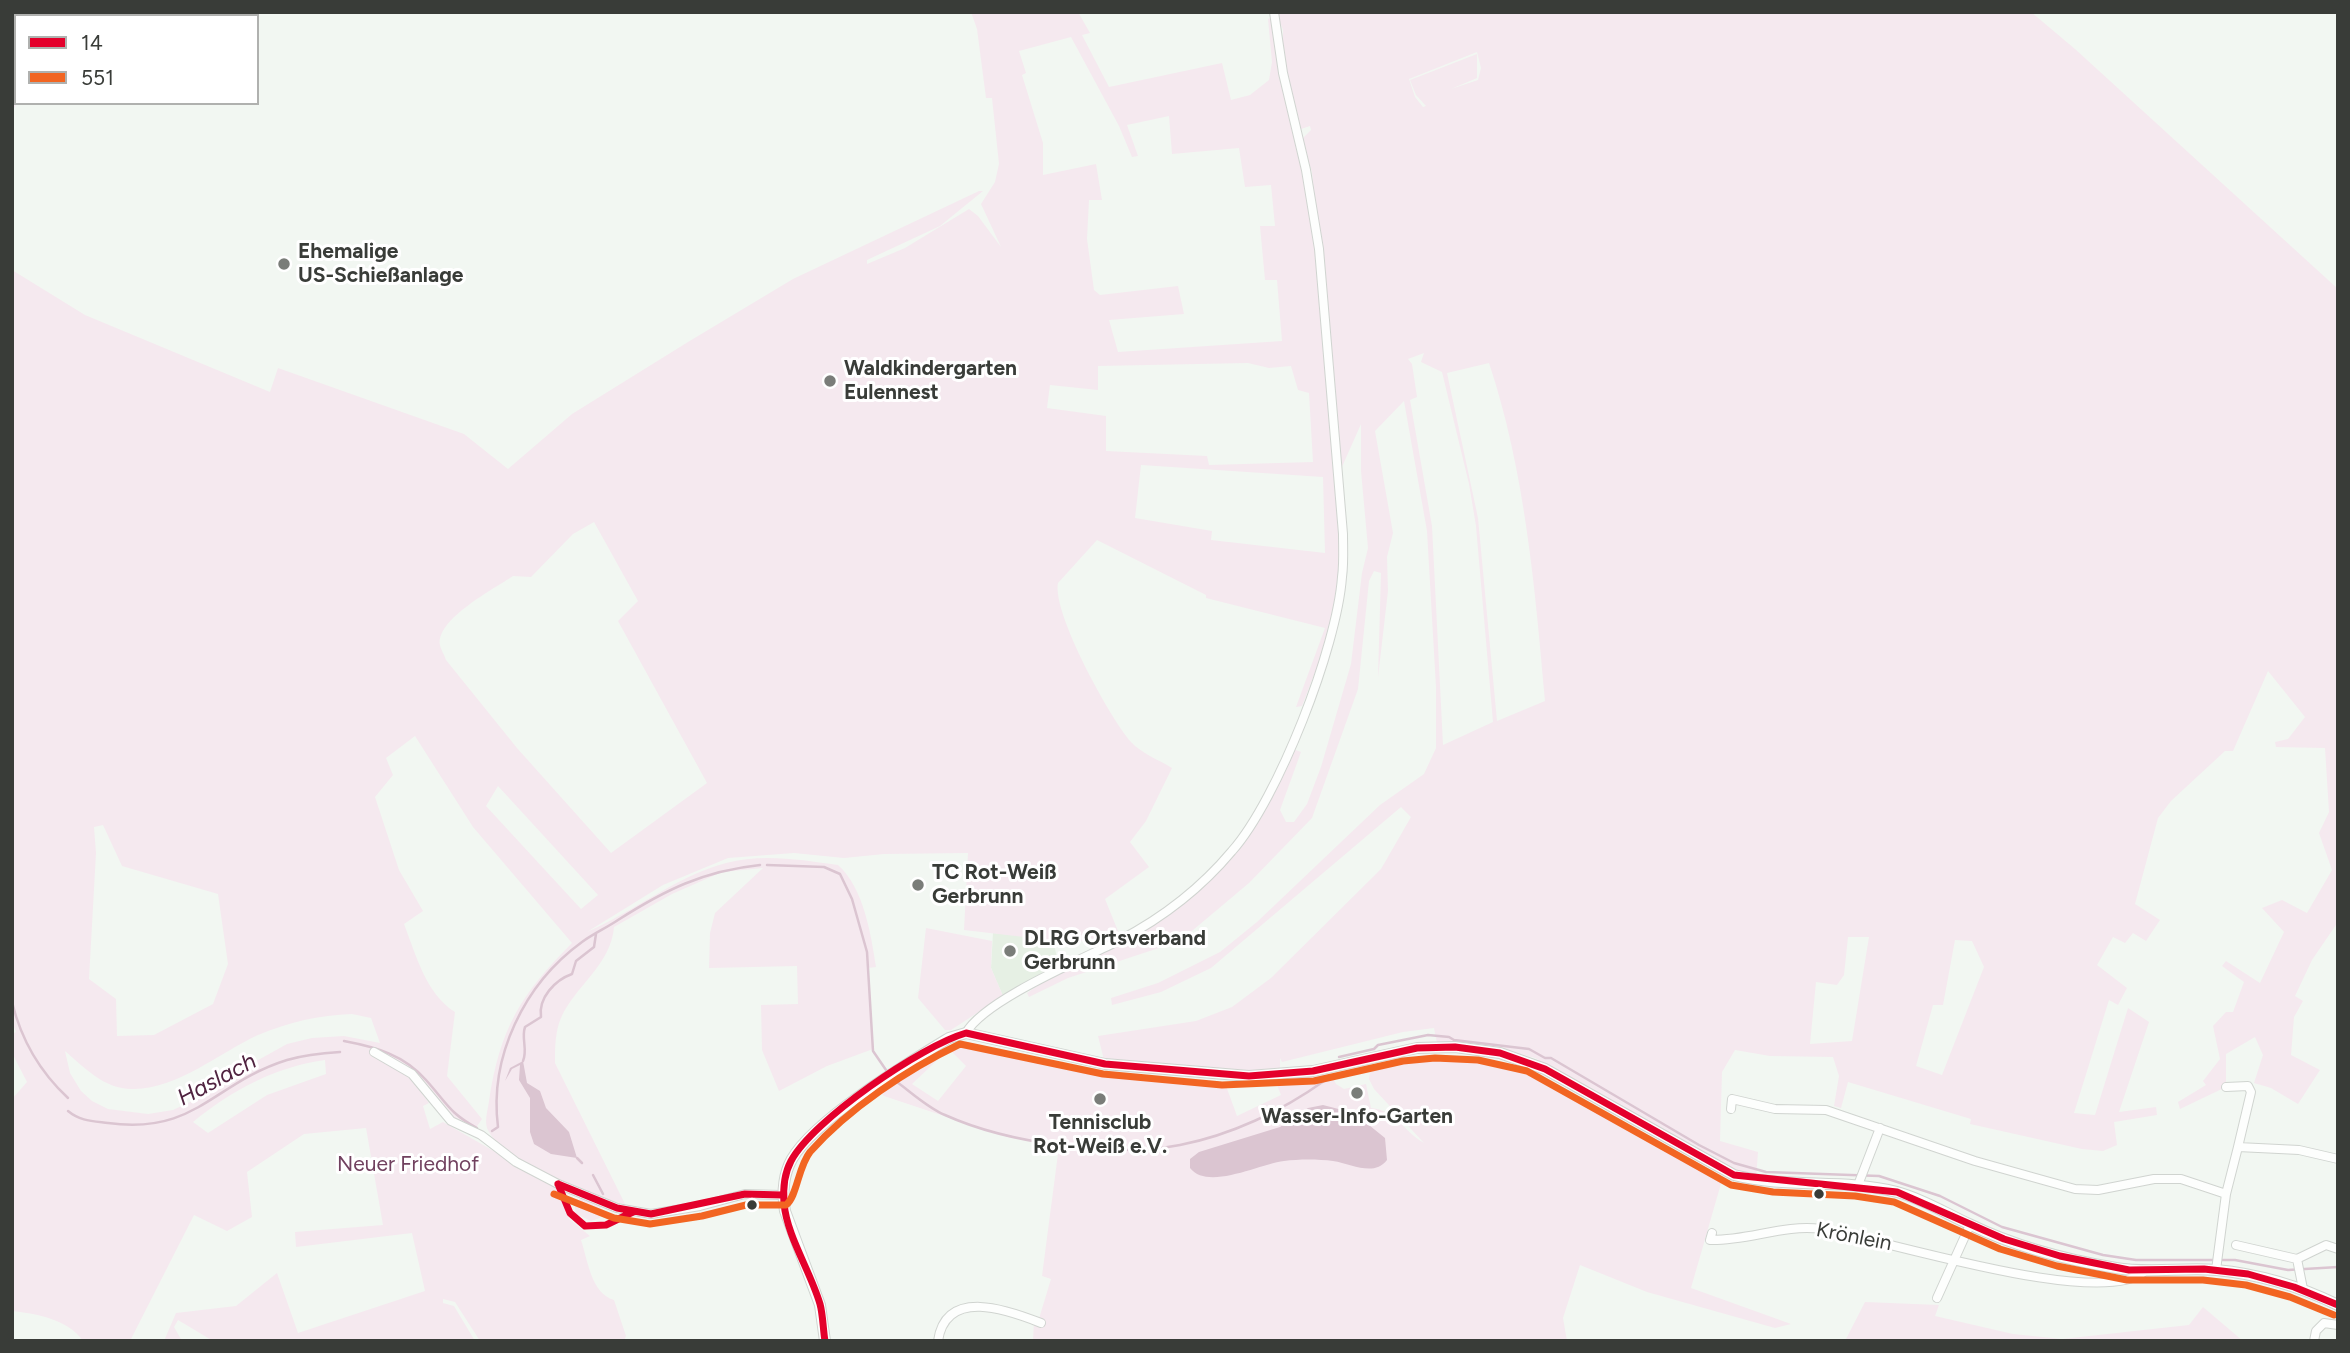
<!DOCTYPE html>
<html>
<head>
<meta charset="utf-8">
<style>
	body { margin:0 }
	#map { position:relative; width:2350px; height:1353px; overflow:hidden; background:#f2f7f2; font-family:Figtree,sans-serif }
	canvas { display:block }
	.frame { position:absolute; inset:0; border:14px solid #393c38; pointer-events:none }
	.legend { position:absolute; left:14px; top:14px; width:245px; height:91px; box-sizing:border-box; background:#fff; border:2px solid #b0b1af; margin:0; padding:9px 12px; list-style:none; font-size:21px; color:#393c38 }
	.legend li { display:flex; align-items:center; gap:14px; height:35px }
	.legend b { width:35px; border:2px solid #b0b1af }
</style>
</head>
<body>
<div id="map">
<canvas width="2350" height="1353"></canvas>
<div class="frame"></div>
<ul class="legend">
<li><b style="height:9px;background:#e4002b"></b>14</li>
<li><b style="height:9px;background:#f26522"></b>551</li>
</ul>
</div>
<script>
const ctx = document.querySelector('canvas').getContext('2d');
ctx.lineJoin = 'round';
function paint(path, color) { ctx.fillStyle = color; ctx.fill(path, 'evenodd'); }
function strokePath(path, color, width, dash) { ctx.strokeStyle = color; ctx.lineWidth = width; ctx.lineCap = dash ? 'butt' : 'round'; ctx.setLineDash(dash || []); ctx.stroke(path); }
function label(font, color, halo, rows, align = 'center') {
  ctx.font = font + ' Figtree,sans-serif'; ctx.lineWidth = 6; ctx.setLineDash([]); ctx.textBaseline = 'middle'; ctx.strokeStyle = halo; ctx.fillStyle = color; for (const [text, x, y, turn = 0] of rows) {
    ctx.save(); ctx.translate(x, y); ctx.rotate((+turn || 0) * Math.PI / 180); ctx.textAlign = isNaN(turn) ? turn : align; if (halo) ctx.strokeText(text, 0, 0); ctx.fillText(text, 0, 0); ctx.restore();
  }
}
paint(new Path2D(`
	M993,933l60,6 5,24 -55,33 -12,-28z`), '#e6f0e4');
paint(new Path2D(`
	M12,12h129l1,4h-126l1,87 -5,9z
	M971,12h107l12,21 -8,2 27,52 113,-24 9,37 19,-5 19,-15 3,-18 -4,-43 4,-2 6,50 26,108 14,88 21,264 2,54 -17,68 -22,57 -6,1 29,-79 -119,-30v-3l-109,-55 -39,43c-6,30 52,135 73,159 10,11 28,18 41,26l-26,53 -16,21 19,25 -44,32 15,37 -23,11 -5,-9 -16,5 -112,-13 4,-77 -84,1 -40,4 -50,-5 -66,5 -65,27 -76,47c47,-20 89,-56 139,-69 36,-10 77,-3 112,2 26,23 33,70 38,102l-8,1 5,81 -46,17 -48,25 -17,-41 -1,-45 37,-1 -1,-38 -88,2 1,-35 5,-20 48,-45 -41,4 -50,22 -58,33c-3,38 -39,59 -53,91 -6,14 -6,30 -6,45l70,141c-35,-7 -118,-40 -136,-72 -6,-9 -1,-22 0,-31 11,-73 32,-107 83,-158l-99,-116 -58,-91 -29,22 7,17 -18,22 24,73 24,41 -19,13c12,31 22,70 51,88l-8,64 35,43 -7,10 -19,-8 -50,-56 -30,-15 37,31 16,22 -6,3 7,23 13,-7 112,64 14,33 21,17 -9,4c7,21 10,53 33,60l12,36 -2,5h-144l-25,-39 -12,-3v4l11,3 21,35h-262l-35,-21 -4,7 8,14h-18l12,-28 60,-7 41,-33 21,60 127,-42 -13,-58 -116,14 -1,-15 88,-7 -17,-97 -62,6 -57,38 5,45 -25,14 -33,-16 -64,126h-47c-15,-22 -46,-27 -71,-30v-212l15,-17 -15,-29v-19l4,-2 -4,-10v-752l73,45 185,77 8,-24 186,66 44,35 64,-55 116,-72 105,-63 186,-88h4l-43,35 -73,34v4l38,-16 64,-39 9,7 23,31 -20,-43 14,-22 4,-18 -7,-66h-6l-9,-69zM1071,37l48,89 13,31 6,-1 -11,-31 42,-9 3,38 67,-6 6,39 26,-2 4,41h-15l5,54h12l5,61 -164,11 -9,-32 75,-6 -6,-28 -78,9 -6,-5 -7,-51 2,-39h13l-6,-36 -53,11v-32l-21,-68 4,-2 -7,-22zM1248,363l21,5 22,-2 7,24 11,3 4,69 -104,3 -2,-9 -101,-5v-35l-59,-8 3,-23 48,5v-24zM1141,465l182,12 2,76 -114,-13 1,-9 -77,-13zM594,522l44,79 -20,20 89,162 -96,70 -94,-105 -71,-88c-1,-4 -5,-10 -6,-15 -4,-26 54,-56 73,-69l18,1 42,-43zM498,786l100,109 -17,14 -95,-103zM103,825l19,41 96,28 10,70 -15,40 -59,31 -37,1 -1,-37 -27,-20 7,-126 -2,-26zM352,1014l19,4 9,25 -36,-7 -32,2 -25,6 -72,40 -25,18 -17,8 -25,4 -40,-5 -16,-8 -11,-10 -11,-18 -5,-22c20,17 40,39 69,38 45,-1 85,-36 124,-54 31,-13 61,-20 94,-21zM325,1060l1,14 -59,21 -59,38 -15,-11c39,-32 82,-55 132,-62z
	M1276,12h755l44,37 263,240v633l-26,38 -17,36 8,5 -9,16 -3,38 29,15 -22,34 -27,-16 -17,-5 9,-28 -8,-18 -29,17v33l-46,22 -2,-7 28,-17 -3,-4 17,-22 -7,-33 13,-14h7l11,-30 -22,-16 4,-5 34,22 24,-51 -22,-24 20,-8 25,13 25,-43 -13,-37 10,-21 -4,-64 -49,-1 -1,-5 13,-3 17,-22 -37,-46 -35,80h-8l-54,50 -13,17 -23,86 25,16 -14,21 -13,-8 -8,10 -12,-6 -16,28 30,23 -9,17 -9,-5 -35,113 21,2 33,-107 21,14 -30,90 37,-5 1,8 -43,7 3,23 -14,6 -21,-2 -112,-25 1,-5 -123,-37 -7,26 -7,-2 5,-30 -6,-19 -63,-1 -35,-6 -13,22 -2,69 38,11 -2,27 -32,-13 -189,-108 -42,-11 -56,-4 -3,-15 -31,4 -121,30 -2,-4v13l-30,2 -146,-13 -6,-24 98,-15 36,-14 39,-29 110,-109 30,-52 -10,-10 -190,161 -50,24 -49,13 -1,-7 47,-15 62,-31 37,-30 123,-117 44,-31 12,-26v-61l-9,-156 -23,-130 -29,30 18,102 -6,24 1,34 -10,86 3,-104 -7,-2 -5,10 -11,108 -46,129 -63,65 -69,58 -112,37 -39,19 -2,-4 24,-17 75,-35 105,-83 62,-109 8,3 -21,58 6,12h8l13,-18 14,-37 30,-103 11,-91 6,-25 -7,-77v-47l-20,45 -29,-297 -10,-30 1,-4 8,-8 -1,-4 -9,3 -18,-73v-26zM1477,52l4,16 -3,12 -27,9 26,-11v-24l-67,26 6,15 10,11 -3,1 -8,-10 -6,-18zM1424,353l-3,9 21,10 27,112 7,42 17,196 -50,23 -11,-219 -22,-126 7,-3 -5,-33 -4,-5zM1489,363c36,108 46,225 56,338l-48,20 -19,-203 -31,-145zM1848,937h21l-17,104 -42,3 6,-62 21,3 7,-10zM1955,940l17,1 12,26 -42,108 -26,-9 17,-61h10z
	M926,928l66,13 -1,27 12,28 -52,34h-6l-27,-32z
	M968,1042l120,29 137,12 12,33 44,-21 -6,-15 56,-6 5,10 8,5 22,-5 5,24c26,3 31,22 53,35l-50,-54 -5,-10 2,-13 56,-11 46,3 46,7 209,114 -6,1 -31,108 100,36 -16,4 -128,-36 -67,-27 -17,53 4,23h-534l1,-20 4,1 13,-43 -9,-3 17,-130 -52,-9 -123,-41 -5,-5 61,-39zM949,1049l17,17 -28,35 -26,-17z
	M582,1198l19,8 -1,12 -9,3 -15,-7 -2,-12z
	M1865,1302l74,3 -4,11 78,18 49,5 127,-14 14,-18 40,34h-398z`), '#f5e9ef');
paint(new Path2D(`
	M523,1061l4,22 13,8 6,17 23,24 8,26 -26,-4 -17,-10 -4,-12v-34l-11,-18 1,-15 -8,4 -7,12 5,-13z
	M1323,1105l31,8 31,25 2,22c-13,17 -35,4 -54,1 -15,-2 -34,-2 -49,0 -25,3 -76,30 -94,7v-9l9,-7 81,-25 28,-19z`), '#dbc5d1');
strokePath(new Path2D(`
	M767,865l57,2 16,7 12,25 15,53 6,99 13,19
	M12,1002c9,37 28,70 56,96
	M344,1041c32,6 60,14 82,39 20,22 23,33 51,48
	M1339,1057l35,-8 4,-4 50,-10 21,2 5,3 75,9 16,9h6l148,87 35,18 32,9 113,4 61,20 62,31 101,28 33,5h99l53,10 50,-3
	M523,1061c5,-12 -2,-22 2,-34l16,-10c-3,-19 14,-37 31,-43l4,-13 18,-14 2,-13
	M897,1082c15,11 31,26 48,33 62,28 168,43 235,30 51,-10 102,-34 144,-64
	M68,1111c12,10 24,10 40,12 88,12 105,-40 179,-63 17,-5 36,-7 53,-8
	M492,1131l6,-4c-9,-70 26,-143 84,-185 11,-8 24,-14 36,-22 47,-30 85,-49 142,-55
	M577,1158l5,5
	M593,1175l10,19`), '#dbc5d1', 2.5);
const minor = new Path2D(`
	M966,1033c18,-33 119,-75 154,-93 42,-22 81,-52 112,-89 46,-52 105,-204 110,-274 2,-14 1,-29 1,-43l-24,-285 -13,-79 -23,-97 -9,-61
	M374,1052l38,22 39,47 30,14 35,27 42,22 59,24 34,6 49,-8 45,-12 37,1
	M2226,1087l22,-1 3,6 -13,55
	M1731,1109l1,-10 43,10 51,1 149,51 100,28 23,1 56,-11h27l45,15
	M1858,1185l22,-57
	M1712,1233l-2,7c38,1 74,-16 111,-11 62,10 278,80 323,43
	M2236,1245l61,14
	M2216,1270l10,-76 12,-47 61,3 39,9
	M2303,1289l-6,-30 29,-14 12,4
	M1937,1298l33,-73
	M938,1341c8,-54 70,-31 103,-18
	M2314,1341l2,-10 8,-8 14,2`);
const tertiary = new Path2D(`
	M825,1341l-5,-36 -35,-94c-3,-19 -2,-36 7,-52 23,-40 116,-96 157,-121l17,-5 139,31 144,12 64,-5 104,-23 38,-1 45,6 45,16 189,106c54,14 109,3 163,17 26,7 48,21 72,32 45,22 98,36 147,44 34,6 67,-1 100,2 44,4 83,16 122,35`);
strokePath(minor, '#d0d4d0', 10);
strokePath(tertiary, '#d0d4d0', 12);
strokePath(minor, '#fdfefd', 8);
strokePath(tertiary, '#fdfefd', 10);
strokePath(new Path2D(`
	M558,1184l59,24 34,6 94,-20 37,1
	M558,1184l12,29 15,13 21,-1 27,-13
	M825,1341c-2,-12 -2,-26 -5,-37 -10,-34 -33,-67 -36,-101 -1,-14 0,-29 7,-42 22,-41 130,-115 175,-128l139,31 144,12 64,-5 104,-23 38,-1 45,6 45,16 189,106 163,17 107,47 56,17 69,14 75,-1 44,5 46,13 44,18`), '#e4002b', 7);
strokePath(new Path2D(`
	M554,1194l60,24 36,6 52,-8 44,-11h40c11,-8 12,-38 24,-53 39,-44 98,-83 150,-108l143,30 119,11 92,-4 89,-20 32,-3 43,2 49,11 204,114 42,7 82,4 39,6 106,47 57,17 70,14h76l43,5 44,12 44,18`), '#f26522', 7);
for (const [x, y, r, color] of [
	[284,264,7,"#7a7d79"],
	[830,381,7,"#7a7d79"],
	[918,885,7,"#7a7d79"],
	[1010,951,7,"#7a7d79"],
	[1357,1093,7,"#7a7d79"],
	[1100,1099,7,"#7a7d79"],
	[1819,1194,6,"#393c38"],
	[752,1205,6,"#393c38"]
]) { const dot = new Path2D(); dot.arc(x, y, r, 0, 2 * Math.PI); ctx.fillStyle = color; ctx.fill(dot); strokePath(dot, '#fff', 2.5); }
label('bold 21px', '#393c38', '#fff', [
	["Ehemalige",298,252],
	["US-Schießanlage",298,276],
	["Waldkindergarten",844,369],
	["Eulennest",844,393],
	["TC Rot-Weiß",932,873],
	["Gerbrunn",932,897],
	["DLRG Ortsverband",1024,939],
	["Gerbrunn",1024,963],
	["Wasser-Info-Garten",1357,1117,"center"],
	["Tennisclub",1100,1123,"center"],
	["Rot-Weiß e.V.",1100,1147,"center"]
], 'left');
label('21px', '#71415f', '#fff', [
	["Neuer Friedhof",408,1165]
]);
label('21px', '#393c38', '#fff', [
	["Krönlein",1854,1237,11]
]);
label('italic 23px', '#502340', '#fff', [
	["Haslach",217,1080,-28]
]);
</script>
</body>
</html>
